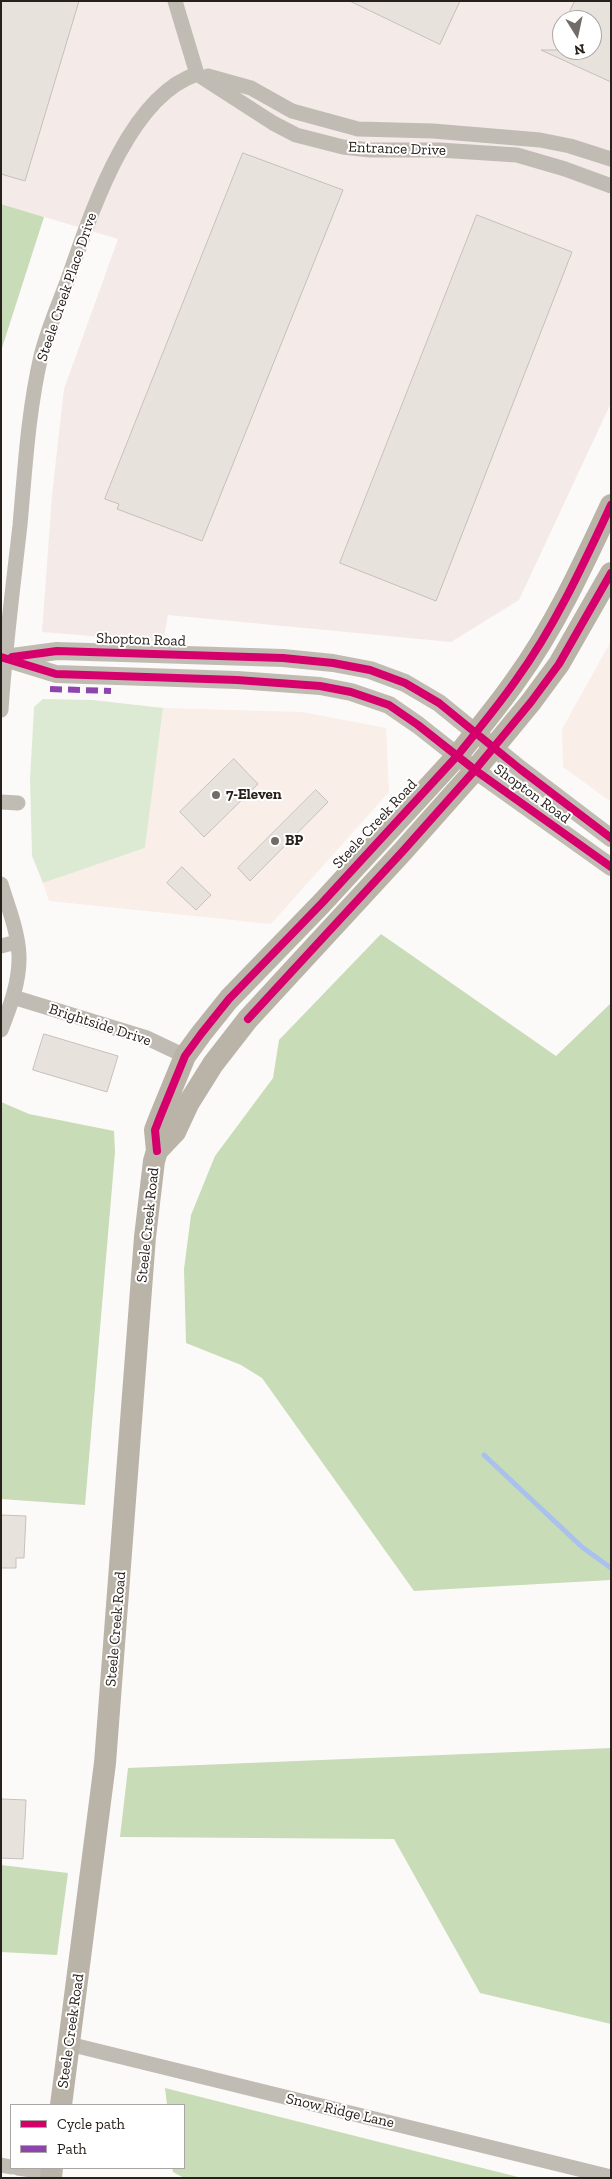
<!DOCTYPE html>
<html>
<head>
<meta charset="utf-8">
<style>
	body { margin:0 }
	#map { position:relative; width:612px; height:2179px; overflow:hidden; background:#fcfaf8; font-family:"Zilla Slab",serif }
	canvas { display:block }
	.frame { position:absolute; inset:0; border:2px solid #28201b; pointer-events:none }
	.legend { position:absolute; left:10px; top:2104px; width:175px; height:65px; box-sizing:border-box; background:#fff; border:1px solid #a9a6a4; margin:0; padding:6px 9px; list-style:none; font-size:15px; color:#28201b }
	.legend li { display:flex; align-items:center; gap:10px; height:25px }
	.legend b { width:25px; border:1px solid #a9a6a4 }
	.north { position:absolute; left:552px; top:10px; width:50px; height:50px; box-sizing:border-box; background:#fff; border:1px solid #a9a6a4; border-radius:50%; rotate:170deg; font-size:14px; font-weight:700; line-height:20px; text-align:center; color:#28201b }
	.north::after { content:''; display:block; margin:auto; width:18px; height:22px; background:#726c68; clip-path:polygon(50% 0,100% 100%,50% 72%,0 100%) }
</style>
</head>
<body>
<div id="map">
<canvas width="612" height="2179"></canvas>
<div class="frame"></div>
<ul class="legend">
<li><b style="height:6px;background:#d6006c"></b>Cycle path</li>
<li><b style="height:6px;background:#8e44ad"></b>Path</li>
</ul>
<div class="north">N</div>
</div>
<script>
const ctx = document.querySelector('canvas').getContext('2d');
ctx.lineJoin = 'round';
function paint(path, color) { ctx.fillStyle = color; ctx.fill(path, 'evenodd'); }
function strokePath(path, color, width, dash) { ctx.strokeStyle = color; ctx.lineWidth = width; ctx.lineCap = dash ? 'butt' : 'round'; ctx.setLineDash(dash || []); ctx.stroke(path); }
function label(font, color, halo, rows, align = 'center') {
  ctx.font = font + ' "Zilla Slab",serif'; ctx.lineWidth = 4; ctx.setLineDash([]); ctx.textBaseline = 'middle'; ctx.strokeStyle = halo; ctx.fillStyle = color; for (const [text, x, y, turn = 0] of rows) {
    ctx.save(); ctx.translate(x, y); ctx.rotate((+turn || 0) * Math.PI / 180); ctx.textAlign = isNaN(turn) ? turn : align; if (halo) ctx.strokeText(text, 0, 0); ctx.fillText(text, 0, 0); ctx.restore();
  }
}
paint(new Path2D(`
	M611,641v161l-48,-35 -1,-38z
	M163,708l139,4 84,16 3,64 -118,132 -222,-23 -6,-18 102,-35z`), '#f9eee8');
paint(new Path2D(`
	M1,1h610v402l-92,197 -68,42 -283,-27 -5,27 -121,-10 10,-137 12,-106 54,-150 -117,-35zM562,20h30v30h-30z`), '#f4eae8');
paint(new Path2D(`
	M43,699l50,1 70,8 -18,140 -102,35 -11,-27 -2,-76 4,-73z`), '#ddead3');
paint(new Path2D(`
	M1,204l43,13 -43,134z
	M381,934l175,122 55,-53v577l-197,11 -152,-213 -21,-13 -55,-22 -2,-74 7,-54 24,-59 58,-78 6,-38z
	M1,1102l28,12 85,17 1,21 -30,353 -84,-6z
	M611,1748v276l-131,-31 -86,-154 -274,-2 8,-69z
	M1,1865l67,8 -11,82 -56,-3z
	M165,2088l357,90h-338l-11,-6 -1,-4h12v-63h-17z`), '#c7dcb7');
strokePath(new Path2D(`
	M484,1455l98,92 29,21`), '#a9c1ec', 5);
const building = new Path2D(`
	M1,1h78l-54,180 -24,-7z
	M350,1h110l-20,43z
	M575,1h36v81l-70,-32h51v-30h-26z
	M243,153l100,37 -141,351 -85,-32 2,-5 -14,-5z
	M477,215l95,37 -136,349 -96,-38z
	M234,759l24,25 -54,53 -24,-25z
	M316,790l12,12 -78,79 -12,-13z
	M182,867l29,28 -15,15 -29,-27z
	M44,1034l74,22 -11,36 -74,-22z
	M1,1515l25,1 -2,42h-8v10h-15z
	M2,1799l24,1 -3,59 -22,-1z`);
paint(building, '#e8e2dd');
strokePath(building, '#c6c0bd', 1);
strokePath(new Path2D(`
	M175,1l22,73 76,49 23,12 47,12 27,3h69l78,5 48,14 46,17
	M208,76l43,12 41,23 66,18 75,2 107,9 30,6 41,13
	M1,710c4,-62 12,-123 19,-185 5,-56 8,-113 21,-169 6,-25 17,-50 26,-74 23,-65 60,-185 130,-208
	M1,802l17,1
	M1,884c7,23 17,47 18,71 1,26 -9,52 -18,75
	M1,946l16,-4
	M13,997l134,41 38,18
	M69,2044l542,133
	M1,2165l10,2
	M18,2168l33,5`), '#c1bcb3', 15);
strokePath(new Path2D(`
	M1,657l55,17 181,6 83,6 31,6 38,13 29,20 57,45 136,97
	M12,657l45,-6 226,7 50,5 37,7 35,13 34,20 81,66 91,69`), '#c1bcb3', 18);
strokePath(new Path2D(`
	M157,1151l-2,-21 5,-13 25,-61 16,-22 28,-35 93,-96 135,-147c20,-25 41,-50 59,-76 39,-54 67,-115 95,-175
	M61,2105l44,-342 40,-526 9,-76 3,-10 18,-19 13,-28 25,-40 35,-45 155,-168 72,-81 56,-68 28,-38 52,-91
	M51,2178l1,-10`), '#bab3a8', 22);
strokePath(new Path2D(`
	M50,689l61,2`), '#8e44ad', 6, [12, 6]);
strokePath(new Path2D(`
	M1,657l55,17 181,6 83,6 31,6 38,13 29,20 57,45 136,97
	M12,657l45,-6 226,7 50,5 37,7 35,13 34,20 81,66 91,69
	M248,1019l155,-168 72,-81 56,-68 28,-38 52,-91
	M157,1151l-2,-21 5,-13 25,-61 16,-22 28,-35 93,-96 135,-147c20,-25 41,-50 59,-76 39,-54 67,-115 95,-175`), '#d6006c', 8);
for (const [x, y, r, color] of [
	[216,795,5,"#726c68"],
	[275,841,5,"#726c68"]
]) { const dot = new Path2D(); dot.arc(x, y, r, 0, 2 * Math.PI); ctx.fillStyle = color; ctx.fill(dot); strokePath(dot, '#fff', 2); }
label('15px', '#28201b', '#fff', [
	["Entrance Drive",397,149,2],
	["Steele Creek Place Drive",67,287,-71],
	["Shopton Road",141,640,2],
	["Shopton Road",532,794,36],
	["Steele Creek Road",375,824,-47],
	["Brightside Drive",100,1025,18],
	["Steele Creek Road",148,1225,-84],
	["Steele Creek Road",116,1629,-85],
	["Steele Creek Road",71,2031,-82],
	["Snow Ridge Lane",340,2111,13]
]);
label('bold 15px', '#28201b', '#fff', [
	["7-Eleven",226,795],
	["BP",285,841]
], 'left');
</script>
</body>
</html>
